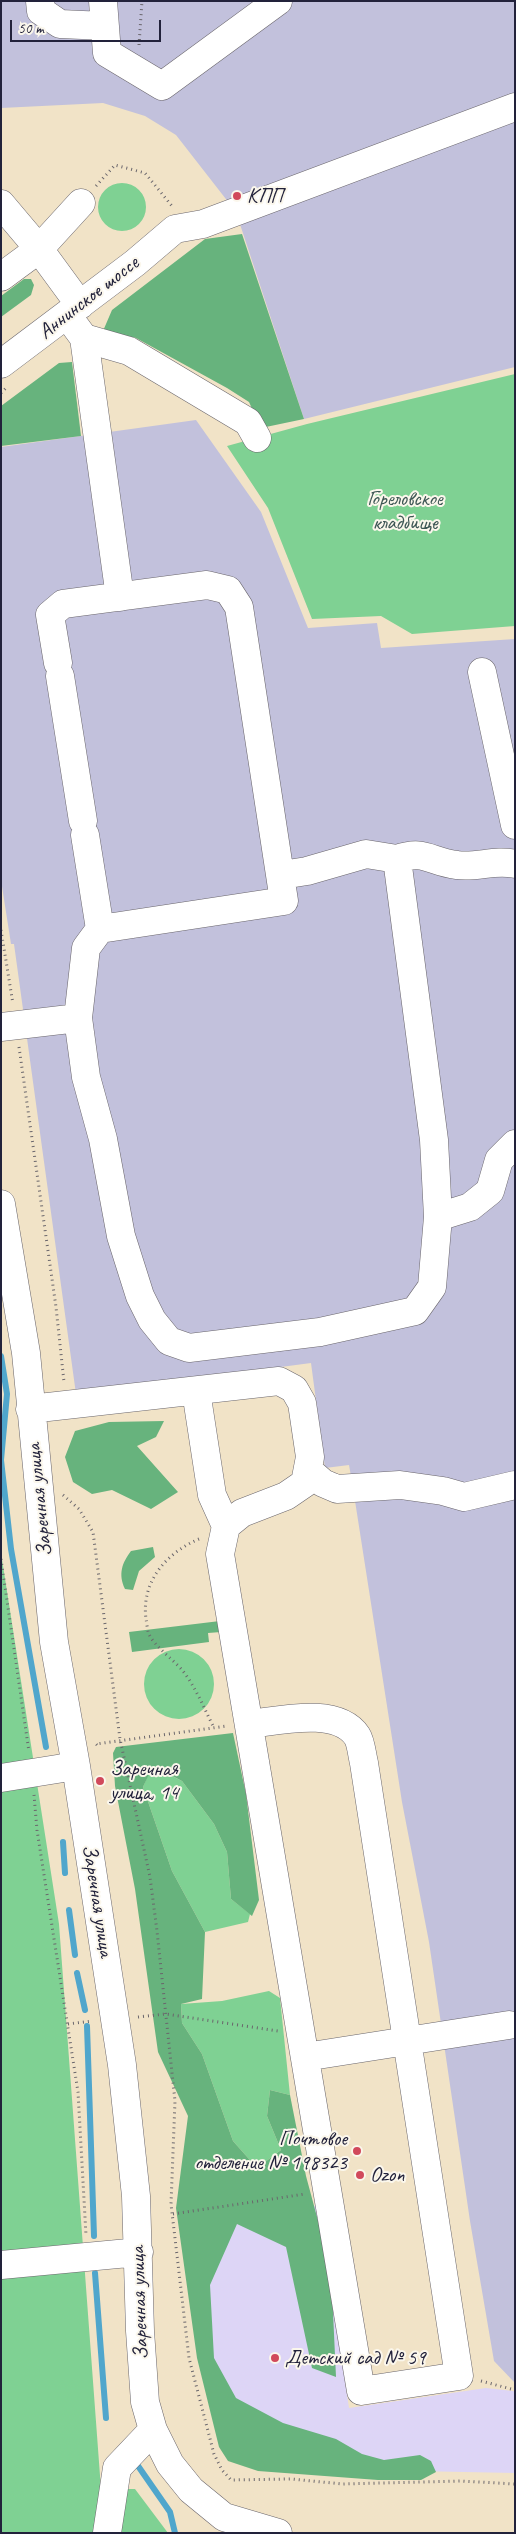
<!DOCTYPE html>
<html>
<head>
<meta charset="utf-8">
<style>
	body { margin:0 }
	#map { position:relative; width:516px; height:2534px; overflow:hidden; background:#f1e3c7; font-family:Caveat,sans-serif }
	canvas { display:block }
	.frame { position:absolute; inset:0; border:2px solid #22223b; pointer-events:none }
	.scale { position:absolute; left:10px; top:20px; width:151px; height:22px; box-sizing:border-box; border:2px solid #22223b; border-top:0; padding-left:6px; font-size:15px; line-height:18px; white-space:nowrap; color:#22223b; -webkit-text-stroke:4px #fbf7ec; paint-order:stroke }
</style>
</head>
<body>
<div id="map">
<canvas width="516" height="2534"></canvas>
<div class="frame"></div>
<div class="scale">50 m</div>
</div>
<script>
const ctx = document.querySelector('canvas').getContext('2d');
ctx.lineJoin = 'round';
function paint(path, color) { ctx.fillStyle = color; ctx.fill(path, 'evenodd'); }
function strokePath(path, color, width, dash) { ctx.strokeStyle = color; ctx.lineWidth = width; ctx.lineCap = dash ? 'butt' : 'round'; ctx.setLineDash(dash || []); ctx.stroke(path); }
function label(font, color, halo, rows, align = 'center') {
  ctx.font = font + ' Caveat,sans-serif'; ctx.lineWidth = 4; ctx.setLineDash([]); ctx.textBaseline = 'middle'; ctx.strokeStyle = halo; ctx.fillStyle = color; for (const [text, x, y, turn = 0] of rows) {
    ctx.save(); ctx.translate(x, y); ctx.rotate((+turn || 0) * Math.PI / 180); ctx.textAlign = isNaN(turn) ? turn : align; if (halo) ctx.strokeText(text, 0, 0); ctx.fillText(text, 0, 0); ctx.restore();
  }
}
paint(new Path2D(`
	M306,2200l13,9 30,199 137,-20 27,3 2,1v81l-102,-2 -182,-10 -43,-244z`), '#ddd5f6');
paint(new Path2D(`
	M1,1h514v366l-211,52 -68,-207 -60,-77 -31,-19 -42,-13 -102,5z
	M196,420l65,92 47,116 69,-5 4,25 134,-9v1744l-21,-22 -24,-140 -41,-279 -27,-140 -49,-314 -4,-23 -24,3 -14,-105 -235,31 -62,-450h-3l-10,-64v-433z`), '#c2c1dc');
paint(new Path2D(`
	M98 207a24 24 0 1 1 48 0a24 24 0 1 1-48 0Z
	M515,374v252l-103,8 -31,-18 -69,3 -44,-111 -41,-62 80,-22z
	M1,1553l58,371 42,565h34l33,44h-167z
	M144 1684a35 35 0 1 1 70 0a35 35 0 1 1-70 0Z
	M152,1766l30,15 32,43 13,28 4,47 19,15 -2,8 -43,10 -33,-61 -29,-84z
	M269,1991l11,7 10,97 -20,-5 -3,26 14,34 -24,18 -24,-27 -31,-87 -20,-31 -1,-19 41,-3z`), '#7fd193');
paint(new Path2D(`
	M242,234l62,185 -43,9 -12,-26 -22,-14 -91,-50 -33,-7 9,-21 93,-71z
	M24,279h7l3,6 -3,10 -30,22v-21z
	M72,362l9,74 -80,10v-40l58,-43z
	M164,1421l-8,16 -19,9 41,46 -27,17 -39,-19 -20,4 -19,-12 -8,-25 10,-26 34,-9z
	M153,1547l2,10 -16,14 -6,19 -8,-1c-7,-15 -3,-26 6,-38z
	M220,1621l1,11 -13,1 1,9 -77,10 -3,-20z
	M233,1733l13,61 13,106 -7,16 -21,-17 -4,-47 -13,-28 -32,-43 -29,-15 -10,21 29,84 33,61 -3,67 -21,5 1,19 20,31 31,87 24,27 24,-18 -14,-34 3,-26 20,5 16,81 25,93 5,108 -24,-9 -26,-121 -49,-23 -27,61 4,73 22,40 47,25 53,16 26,15 22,6 36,-5 11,6 5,11 -15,8h-43l-120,-9 -30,-10 -9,-14 -22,-89 -21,-150 12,-92 -30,-64 -23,-163 -20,-103 -2,-33 3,-6z`), '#67b37d');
strokePath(new Path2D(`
	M1,1356l6,38 -6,66 10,89 35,198
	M63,1842l2,31
	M69,1910l6,45
	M77,1973l8,37
	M87,2026l7,210
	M95,2273l11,145
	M136,2463l34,49 5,21`), '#50a6cc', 6);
const minor = new Path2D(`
	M40,1l1,10 19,13 45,2
	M103,1l4,52 55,33 116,-85
	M1,204l38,45 41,56
	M1,277l38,-28 42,-46
	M67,315l17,23 36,259
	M84,338l45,13 119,71 9,16
	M1,364l134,-101 40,-34 28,-5 312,-117
	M58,663l-8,-48 13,-11 144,-19 21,5 11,17 45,294 -184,28 -14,19 -8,70 8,59 17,62 18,97 19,60 12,24 17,21 20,7 131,-16 95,-21 17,-24 6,-70 -4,-77 -37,-281 -31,-5 -59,17 -25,4
	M482,672l33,153
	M60,676l23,145
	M85,835l15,94
	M397,859c28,-10 33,3 60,6 20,3 38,-6 58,-1
	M1,1027l77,-9
	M1,1204l25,149 28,289 22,124 46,299 14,131 4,135 5,71 8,28 17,34 21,26 33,27 54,16
	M438,1217l32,-10 20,-16 9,-31 16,-16
	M196,1391l16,104 14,31
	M30,1409l249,-28 15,8 8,14 8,54 -5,26 -19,13 -44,17 -16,13 -6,28 141,837 98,-15 -95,-613c-2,-8 -3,-21 -7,-27 -20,-30 -79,-15 -108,-12
	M308,1470l15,13 14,6 63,-4 43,6 21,6 51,-12
	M1,1778l75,-12
	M305,2057l204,-32
	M1,2265l138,-13
	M107,2533l10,-65 36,-38`);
strokePath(minor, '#6a666c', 29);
strokePath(new Path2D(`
	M139,45l3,-44
	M96,186l19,-21 30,8 27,33
	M1,393l7,-7
	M1,930l12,74
	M19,1047l37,260 8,75
	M63,1495l16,14 14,23 27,207 30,138 7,54 18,170 -4,103 18,154 25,96 8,16 9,10 60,-1 52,5 118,-3 54,3
	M199,1539c-33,14 -58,43 -53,80 1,4 1,11 3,15 5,12 25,26 34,37 13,17 21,37 31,57
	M1,1559l28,193
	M97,1745l-1,-1 131,-18
	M34,1795l3,35 41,262 8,143
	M138,2017l28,-3 112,17
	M68,2024l24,-3
	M173,2214l132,-20
	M481,2381l34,9`), '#6a666c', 3, [1, 4]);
strokePath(minor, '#fff', 28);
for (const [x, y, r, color] of [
	[237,196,5,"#d1495b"],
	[100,1781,5,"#d1495b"],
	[357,2151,5,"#d1495b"],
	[360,2175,5,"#d1495b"],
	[275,2358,5,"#d1495b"]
]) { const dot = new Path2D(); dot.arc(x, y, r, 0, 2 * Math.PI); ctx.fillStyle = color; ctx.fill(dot); strokePath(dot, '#fbf7ec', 2); }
label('21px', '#22223b', '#fbf7ec', [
	["КПП",247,196],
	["Заречная",110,1769],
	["улица, 14",110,1793],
	["Почтовое",347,2139,"right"],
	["отделение № 198323",347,2163,"right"],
	["Ozon",370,2175],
	["Детский сад № 59",285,2358]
], 'left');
label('21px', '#22223b', '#fbf7ec', [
	["Аннинское шоссе",89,298,-38],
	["Заречная улица",40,1500,-96],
	["Заречная улица",97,1901,81],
	["Заречная улица",140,2303,-92]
]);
label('21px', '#3e5755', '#fbf7ec', [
	["Гореловское",405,499],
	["кладбище",405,523]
]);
</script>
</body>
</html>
